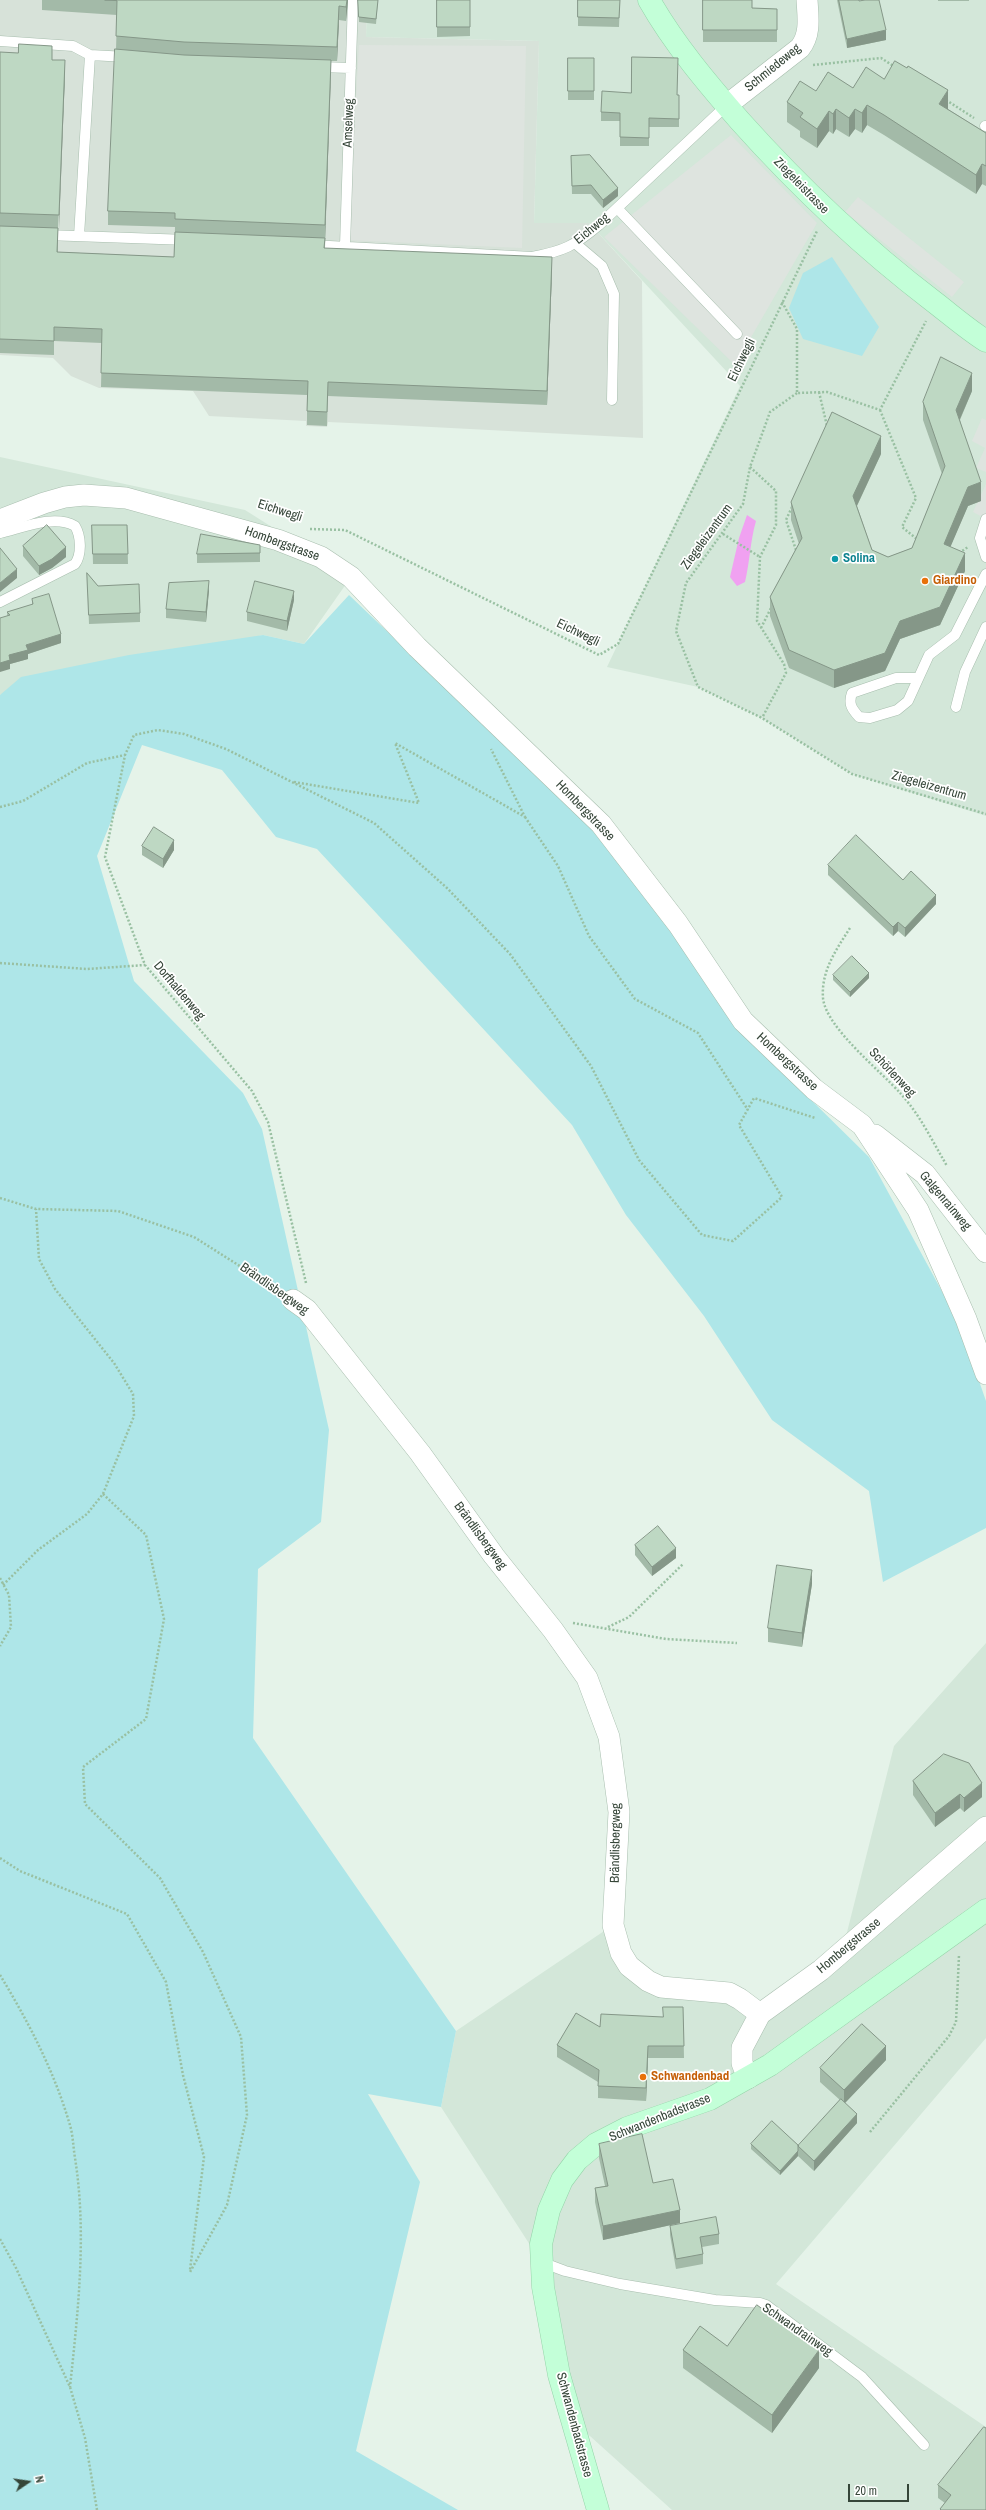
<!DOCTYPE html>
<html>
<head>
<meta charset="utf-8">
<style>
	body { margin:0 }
	#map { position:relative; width:986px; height:2510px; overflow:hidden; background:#e5f3e9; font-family:"Archivo Narrow",sans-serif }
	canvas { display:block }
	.north { position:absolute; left:8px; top:2462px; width:40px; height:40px; -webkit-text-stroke:3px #fff; paint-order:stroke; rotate:77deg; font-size:11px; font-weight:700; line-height:16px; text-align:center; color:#354538 }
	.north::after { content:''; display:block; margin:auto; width:14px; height:18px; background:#354538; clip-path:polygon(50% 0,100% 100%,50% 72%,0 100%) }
	.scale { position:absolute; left:848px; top:2484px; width:61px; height:18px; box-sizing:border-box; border:2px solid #354538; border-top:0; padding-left:5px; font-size:12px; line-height:14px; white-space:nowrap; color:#354538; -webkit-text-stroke:3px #fff; paint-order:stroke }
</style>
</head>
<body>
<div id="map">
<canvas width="986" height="2510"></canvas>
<div class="north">N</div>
<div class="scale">20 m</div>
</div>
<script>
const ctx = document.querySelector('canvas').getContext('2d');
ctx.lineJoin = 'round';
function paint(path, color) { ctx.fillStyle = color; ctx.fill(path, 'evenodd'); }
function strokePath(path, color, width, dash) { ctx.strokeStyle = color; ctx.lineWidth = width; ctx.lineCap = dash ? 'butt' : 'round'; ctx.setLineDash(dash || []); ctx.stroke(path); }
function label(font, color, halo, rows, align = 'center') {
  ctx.font = font + ' "Archivo Narrow",sans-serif'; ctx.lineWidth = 3.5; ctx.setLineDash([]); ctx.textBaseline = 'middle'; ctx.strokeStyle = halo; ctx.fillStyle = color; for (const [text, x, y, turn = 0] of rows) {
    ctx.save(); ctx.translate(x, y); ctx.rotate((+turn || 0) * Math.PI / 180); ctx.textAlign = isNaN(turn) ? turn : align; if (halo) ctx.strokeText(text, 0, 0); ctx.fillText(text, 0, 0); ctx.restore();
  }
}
paint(new Path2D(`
	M367,0h619v816l-134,-42 -90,-56 -64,-31 -91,-20 133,-281 -151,-163h-55l5,-182 -173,-4z
	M0,457l245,53 106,67 -47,67 -41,-9 -263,60z
	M986,1643v395l-210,246 210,143v83h-314l-102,-92 -29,-156 -100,-155 15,-76 157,-106 24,49 72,16 51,24 82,-62 52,-206z`), '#d3e7d9');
paint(new Path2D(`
	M0,0h367l-1,37 173,4 -5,182h55l53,58 1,157 -250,-13 -65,-3 -1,5 -21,-1v-5l-97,-5 -16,-25 -94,-3 -28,-12 -18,-18 -53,-3z`), '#d7e2d9');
paint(new Path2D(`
	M832,257l47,70 -17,29 -59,-17 -14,-31 14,-35z
	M349,595l245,234 79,103 59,90 137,135 89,164 28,80v127l-103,54 -14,-91 -97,-71 -68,-104 -78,-101 -54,-90 -255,-276 -41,-12 -54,-67 -80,-25 -45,111 37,125 109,112 19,36 67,301 -8,92 -63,47 -5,169 203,293 -15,76 -73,-13 52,88 -64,269 102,59h-458v-1815l21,-18 108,-22 134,-20 41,9z`), '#aee6e8');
paint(new Path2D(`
	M359,45l167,1 -4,202 -174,-8z
	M731,135l86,88 -82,142 -131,-128z
	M858,197l106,85 -12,15 -107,-85z
	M982,418l4,2v52l-10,-4 9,-20 -13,-7z
	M986,484v35l-13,-7z`), '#dee4df');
paint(new Path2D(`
	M747,515l9,6c-6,21 -6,40 -11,61l-8,4 -7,-9 9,-39z`), '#f0a1f1');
const lane = new Path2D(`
	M0,41l73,5 17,9 -11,181
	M90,55l37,2
	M319,67l32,1
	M985,126h1
	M617,208l120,126
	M46,235l142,5
	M576,244l26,22 12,28 -2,106
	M311,245l221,12c32,-6 42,-11 67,-32l128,-120
	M345,246l8,-246
	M986,519l-6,19 6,19
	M0,533c22,-5 54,-19 75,-7 6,10 7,28 0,38l-75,38
	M918,678h-22l-44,15c-4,11 0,16 7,24l11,1 27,-8 11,-9 21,-46 26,-20 31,-61
	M956,707l9,-35 21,-45
	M541,2262l24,9 55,13 95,16 45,3 6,2 96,72 62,68`);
const street = new Path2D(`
	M727,105l73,-57c11,-14 8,-31 7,-48
	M0,520l44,-17 21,-6 19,-2 42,3 152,42 43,17 30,20 66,70 184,177 77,100 65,97 71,68 48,36 56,85 48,109 20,55
	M875,1135l50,39 61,78
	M293,1300l14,10 113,143 74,103 59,74 34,48 22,59 10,75 -6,113 8,28 8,13 19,15 13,6 68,6 11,6 20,15
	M748,2078l-6,-15v-15l18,-34 61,-44 165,-143`);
const secondary = new Path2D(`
	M649,0c25,44 58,83 91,121 60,67 121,125 193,180 17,13 34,28 53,40
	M598,2510l-39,-135 -16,-88 -2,-43 8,-34 13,-30 15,-20 19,-16 31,-16 83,-29 60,-34 216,-155`);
strokePath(lane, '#a8beae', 11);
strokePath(street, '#a8beae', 22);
strokePath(secondary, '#95d4a9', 23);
strokePath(new Path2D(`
	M813,65l68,-7 14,9
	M946,100l28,18
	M782,302l15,27v64l30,-1 53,18 46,-89
	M819,392l8,34
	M797,393l-27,19 -20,55 -7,37 -57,79 -10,48 22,56 64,31 90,56 134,40
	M880,410l36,88 -14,29 16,13
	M750,467l26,24v34l-16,32 -3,64 27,43 2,9 -24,45
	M792,507l-6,13 11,33
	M310,529l35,1 254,125 19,-11 199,-413
	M723,534l37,23
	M959,553l9,-6
	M761,628l10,-20
	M294,782l125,21 -24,-60 130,74 -34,-68
	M0,807l23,-6 64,-38 38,-8
	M525,817l33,49 31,70 46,63 63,34 50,77
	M850,928c-14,22 -29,43 -27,70 3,30 58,73 78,96 19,21 32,48 46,72
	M0,963l87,6 58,-4
	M0,1198l36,11 82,2 76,26 82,52
	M306,1283l-38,-161 -16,-31 -107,-126 -40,-108 20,-102 9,-20 24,-5 26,4 42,15 148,74 73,65 63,66 81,112 48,94 63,75 31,6 49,-44 -43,-72 15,-27 61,20
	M103,1494l43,41 18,84 -18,100 -63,48 2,37 75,74 43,74 38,85 6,78 -20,90 -37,67
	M0,1578l9,17 2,32 -11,19
	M3,1585l35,-35 49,-36 16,-20 31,-78 -1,-22 -19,-31 -59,-74 -16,-30 -3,-50
	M573,1623l93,16 71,4
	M608,1627l21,-10 54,-53
	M0,1858l20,13 107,43 39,68 17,93 21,82 -14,113
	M0,1975c28,46 54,96 69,147 4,11 4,24 6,36 12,76 3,153 -5,229
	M870,2132l79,-96 7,-14 3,-67
	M0,2239l16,29 54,119 15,51 12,72`), '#99c0a2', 2.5, [2, 2]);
strokePath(lane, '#fff', 10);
strokePath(street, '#fff', 21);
strokePath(secondary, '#c3ffd8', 22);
paint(new Path2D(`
	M42,0h306l-2,21 -7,-1 -2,41h-6l-6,187 227,23 -5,134 -219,-9 -1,30 -20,-1v-30l-206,-8 1,-44 -48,-2v14l-54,-2v-301l52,8 13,14 -7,155v23l116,5 1,-30 -67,-2v-14l8,-161 1,-35 -75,-5z
	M358,0h20l-2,24 -17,-2z
	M437,0h33v36l-33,1z
	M578,0h42l-1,27 -41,-1z
	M703,0l49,8 25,1v33h-74z
	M837,0h22v1l27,39 -39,8z
	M938,0h31v1h-31z
	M568,58h26v42h-26z
	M884,79l64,30 38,24v53l-4,-2 -6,10 -92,-59 -17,-10 -5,8 -7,-4 -6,8 -13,-8 -3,5 -4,-3 -12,17 -17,-11v-6l-13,-9v-20l29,-11 37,-3z
	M677,95h2v32h-30v19h-29v-25h-19v-9z
	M571,156l47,40 -15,12 -12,-14h-19z
	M972,391l-12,29 21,81 -13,5 -18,41 15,24 -25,54 -40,14 -15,32 -51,17 -45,-20 -19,-52v-19l29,-53 -8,-24v-18l90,-48 -24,52 15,44 16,7 24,-9 30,-74 -19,-54v-18z
	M92,525h35l1,39h-35z
	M260,545v17l-63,1v-9z
	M23,546l43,11 -14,11 -13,7 -16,-19z
	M87,573l11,13 42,27v9l-51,2z
	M209,590l-3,32 -40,-4v-9z
	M32,599l29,44 -33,11v5l-18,5v5l-3,-57 25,-7z
	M294,600l-7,31 -40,-10v-9z
	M142,846l32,4 -11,18 -21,-13z
	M828,865l75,15 33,24 -31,33 -7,-6 -5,5 -65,-61z
	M833,975l36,3 -19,19 -17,-17z
	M635,1545l41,13 -24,18 -17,-21z
	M812,1584l-10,63 -34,-5v-14z
	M913,1781l69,16 -18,15 -4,-4 -25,19 -22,-32z
	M683,2007l1,51h-36l-2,43 -48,-3v-16l-41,-25v-12l43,-18 63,-10z
	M886,2060l-41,43 12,20 -43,48 -16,-15 -18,19 -29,-26v-5l48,2 41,-46 -20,-18v-14z
	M599,2144l54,39 27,40 -77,17 -8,-38v-14l10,-2 -6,-28z
	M670,2226l49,8v10l-17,3 1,7v10l-27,5 -6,-34z
	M727,2346l92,22 -47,65 -89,-65v-18z
	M938,2485l48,25h-46v-1l5,-6 -7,-5z`), '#a3baa8');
paint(new Path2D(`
	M347,0h1l-2,21v-14z
	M339,6v14l-2,41v-14z
	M886,30v10l-39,8v-9z
	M65,60v14l-6,155v-14z
	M331,60v14l-6,165v-14z
	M948,90v20l-9,-6z
	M867,105v20l-5,8v-20z
	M836,109v20l-3,5v-20z
	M855,109v20l-6,8v-19z
	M829,111v20l-12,17v-19z
	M982,164v20l-6,10v-19z
	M618,188v8l-15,12v-8z
	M552,257v14l-5,134v-14z
	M972,373v18l-16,37v-18z
	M881,436v18l-28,60v-18z
	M981,482v19l-13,5 -24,56v-18l24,-57z
	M66,547v10l-14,11 -13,7v-9z
	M965,553v18l-25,54 -40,14 -15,32 -51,17v-18l66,-49z
	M17,569v9l-17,14v-9z
	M209,581v9l-3,32v-10z
	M294,591v9l-7,31v-10z
	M61,634v9l-33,11v5l-18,5v5l-10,3v-9l9,-8 17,-10z
	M174,840v10l-11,18v-9z
	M936,895v9l-31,33v-9z
	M898,922v9l-5,5v-9z
	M869,973v5l-19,19v-5z
	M676,1548v10l-24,18v-9z
	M812,1570v14l-10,63v-14z
	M982,1783v14l-18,15v-14z
	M960,1794v14l-25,19v-14z
	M648,2046v12l-2,43v-13z
	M886,2046v14l-42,44v-14z
	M857,2114v9l-43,48v-10z
	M798,2151v5l-18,19v-4z
	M680,2210v13l-77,17v-14z
	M819,2350v18l-47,65v-18z`), '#859788');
const building = new Path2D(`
	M105,0h242l-1,7 -7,-1 -2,41 -153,-5 -68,-6 1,-35z
	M358,0h20l-2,19 -17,-2z
	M437,0h33v27h-33z
	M578,0h42l-1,18 -41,-1z
	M703,0h49v8l25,1v21h-74z
	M839,0h20v1l6,-1h14l7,30 -39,9z
	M19,44l33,2v14h13l-6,155 -59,-2v-161l18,1z
	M115,49l69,6 147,5 -6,165 -150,-6v-6l-67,-2z
	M632,57l46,1 -1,37h2v24l-30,-1v20l-29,-1v-24l-19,-1 1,-21 29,2z
	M568,58h26v33h-26z
	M895,61l12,7 1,-2 40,24 -9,14 47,29v33l-4,-2 -6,11 -92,-60 -17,-10 -5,8 -7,-4 -6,9 -13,-9 -3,5 -4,-3 -12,18 -17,-12 3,-4 -16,-11 13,-21 16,10 12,-19 25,16 13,-21 18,12z
	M590,155l28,33 -15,12 -12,-15 -19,1 -1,-30z
	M0,226l58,2 -1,24 117,5 1,-25 150,6 -1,10 228,9 -5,134 -219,-9 -1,30 -20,-1 1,-30 -207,-8 1,-44 -48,-2v14l-54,-2z
	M941,357l31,16 -16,37 25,72 -13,5 -24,57 21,9 -25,54 -40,14 -15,32 -51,17 -45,-20 -19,-53 32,-59 -11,-36 41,-90 49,24 -28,60 19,54 16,7 24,-9 33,-82 -22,-64z
	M47,525l19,22 -14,12 -13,7 -16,-20z
	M92,525h35l1,29h-35z
	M201,534l59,11v8l-63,1z
	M0,548l17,21 -17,14z
	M87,573l11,13 41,-2 1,29 -51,2z
	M209,581l-3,31 -40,-3 3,-26z
	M255,581l39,10 -7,30 -40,-9z
	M49,594l12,40 -35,11 2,5 -19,5 1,5 -10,3v-45l10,-3 -3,-3 26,-8 -1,-5z
	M154,827l20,13 -11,19 -21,-13z
	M856,835l47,45 8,-9 25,24 -31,33 -7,-6 -5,5 -65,-62z
	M852,956l17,17 -19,19 -17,-17z
	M658,1526l18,22 -24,19 -17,-22z
	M777,1565l35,5 -10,63 -34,-5z
	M944,1754l25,9 13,20 -18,15 -4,-4 -25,19 -22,-32z
	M663,2007h20l1,39h-36l-2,42 -48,-2 1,-16 -42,-25 19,-32 24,14 1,-13 62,3z
	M862,2024l24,22 -42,44 -24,-22z
	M841,2099l16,15 -43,47 -16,-15z
	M772,2121l27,25h-1v5l-18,20 -29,-27z
	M642,2134l11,49 20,-4 7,31 -77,16 -8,-38 13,-2 -9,-42z
	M716,2217l3,17 -19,3 3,17 -27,5 -6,-33z
	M757,2305l62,45 -47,65 -89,-65 17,-24 27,20z
	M984,2427l2,1v82h-45l-1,-1 11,-14 -13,-10z`);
paint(building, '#bed8c3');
strokePath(building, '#859788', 1);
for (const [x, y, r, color] of [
	[835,559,4,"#0f9aa8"],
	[925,581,4,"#e8710a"],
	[643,2077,4,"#e8710a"]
]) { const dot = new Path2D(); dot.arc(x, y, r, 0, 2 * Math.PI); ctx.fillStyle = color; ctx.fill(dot); strokePath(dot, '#fff', 1.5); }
label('13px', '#354538', '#fff', [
	["Schmiedeweg",773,68,-39],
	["Amselweg",349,123,-88],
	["Ziegeleistrasse",801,186,46],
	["Eichweg",592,229,-39],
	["Eichwegli",742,360,-64],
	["Eichwegli",280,511,18],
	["Ziegeleizentrum",707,537,-54],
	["Hombergstrasse",282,544,20],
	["Eichwegli",578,633,26],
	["Ziegeleizentrum",929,786,16],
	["Hombergstrasse",585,811,46],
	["Dorfhaldenweg",179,991,50],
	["Hombergstrasse",787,1062,43],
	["Schörlenweg",892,1073,47],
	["Galgenrainweg",945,1201,50],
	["Brändlisbergweg",274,1289,35],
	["Brändlisbergweg",480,1536,54],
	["Brändlisbergweg",616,1843,-89],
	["Hombergstrasse",849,1946,-40],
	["Schwandenbadstrasse",660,2118,-22],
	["Schwandrainweg",797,2330,35],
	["Schwandenbadstrasse",574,2425,75]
]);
label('bold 13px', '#0d838f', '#fff', [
	["Solina",843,559]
], 'left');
label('bold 13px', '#c56008', '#fff', [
	["Giardino",933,581],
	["Schwandenbad",651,2077]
], 'left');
</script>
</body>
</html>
